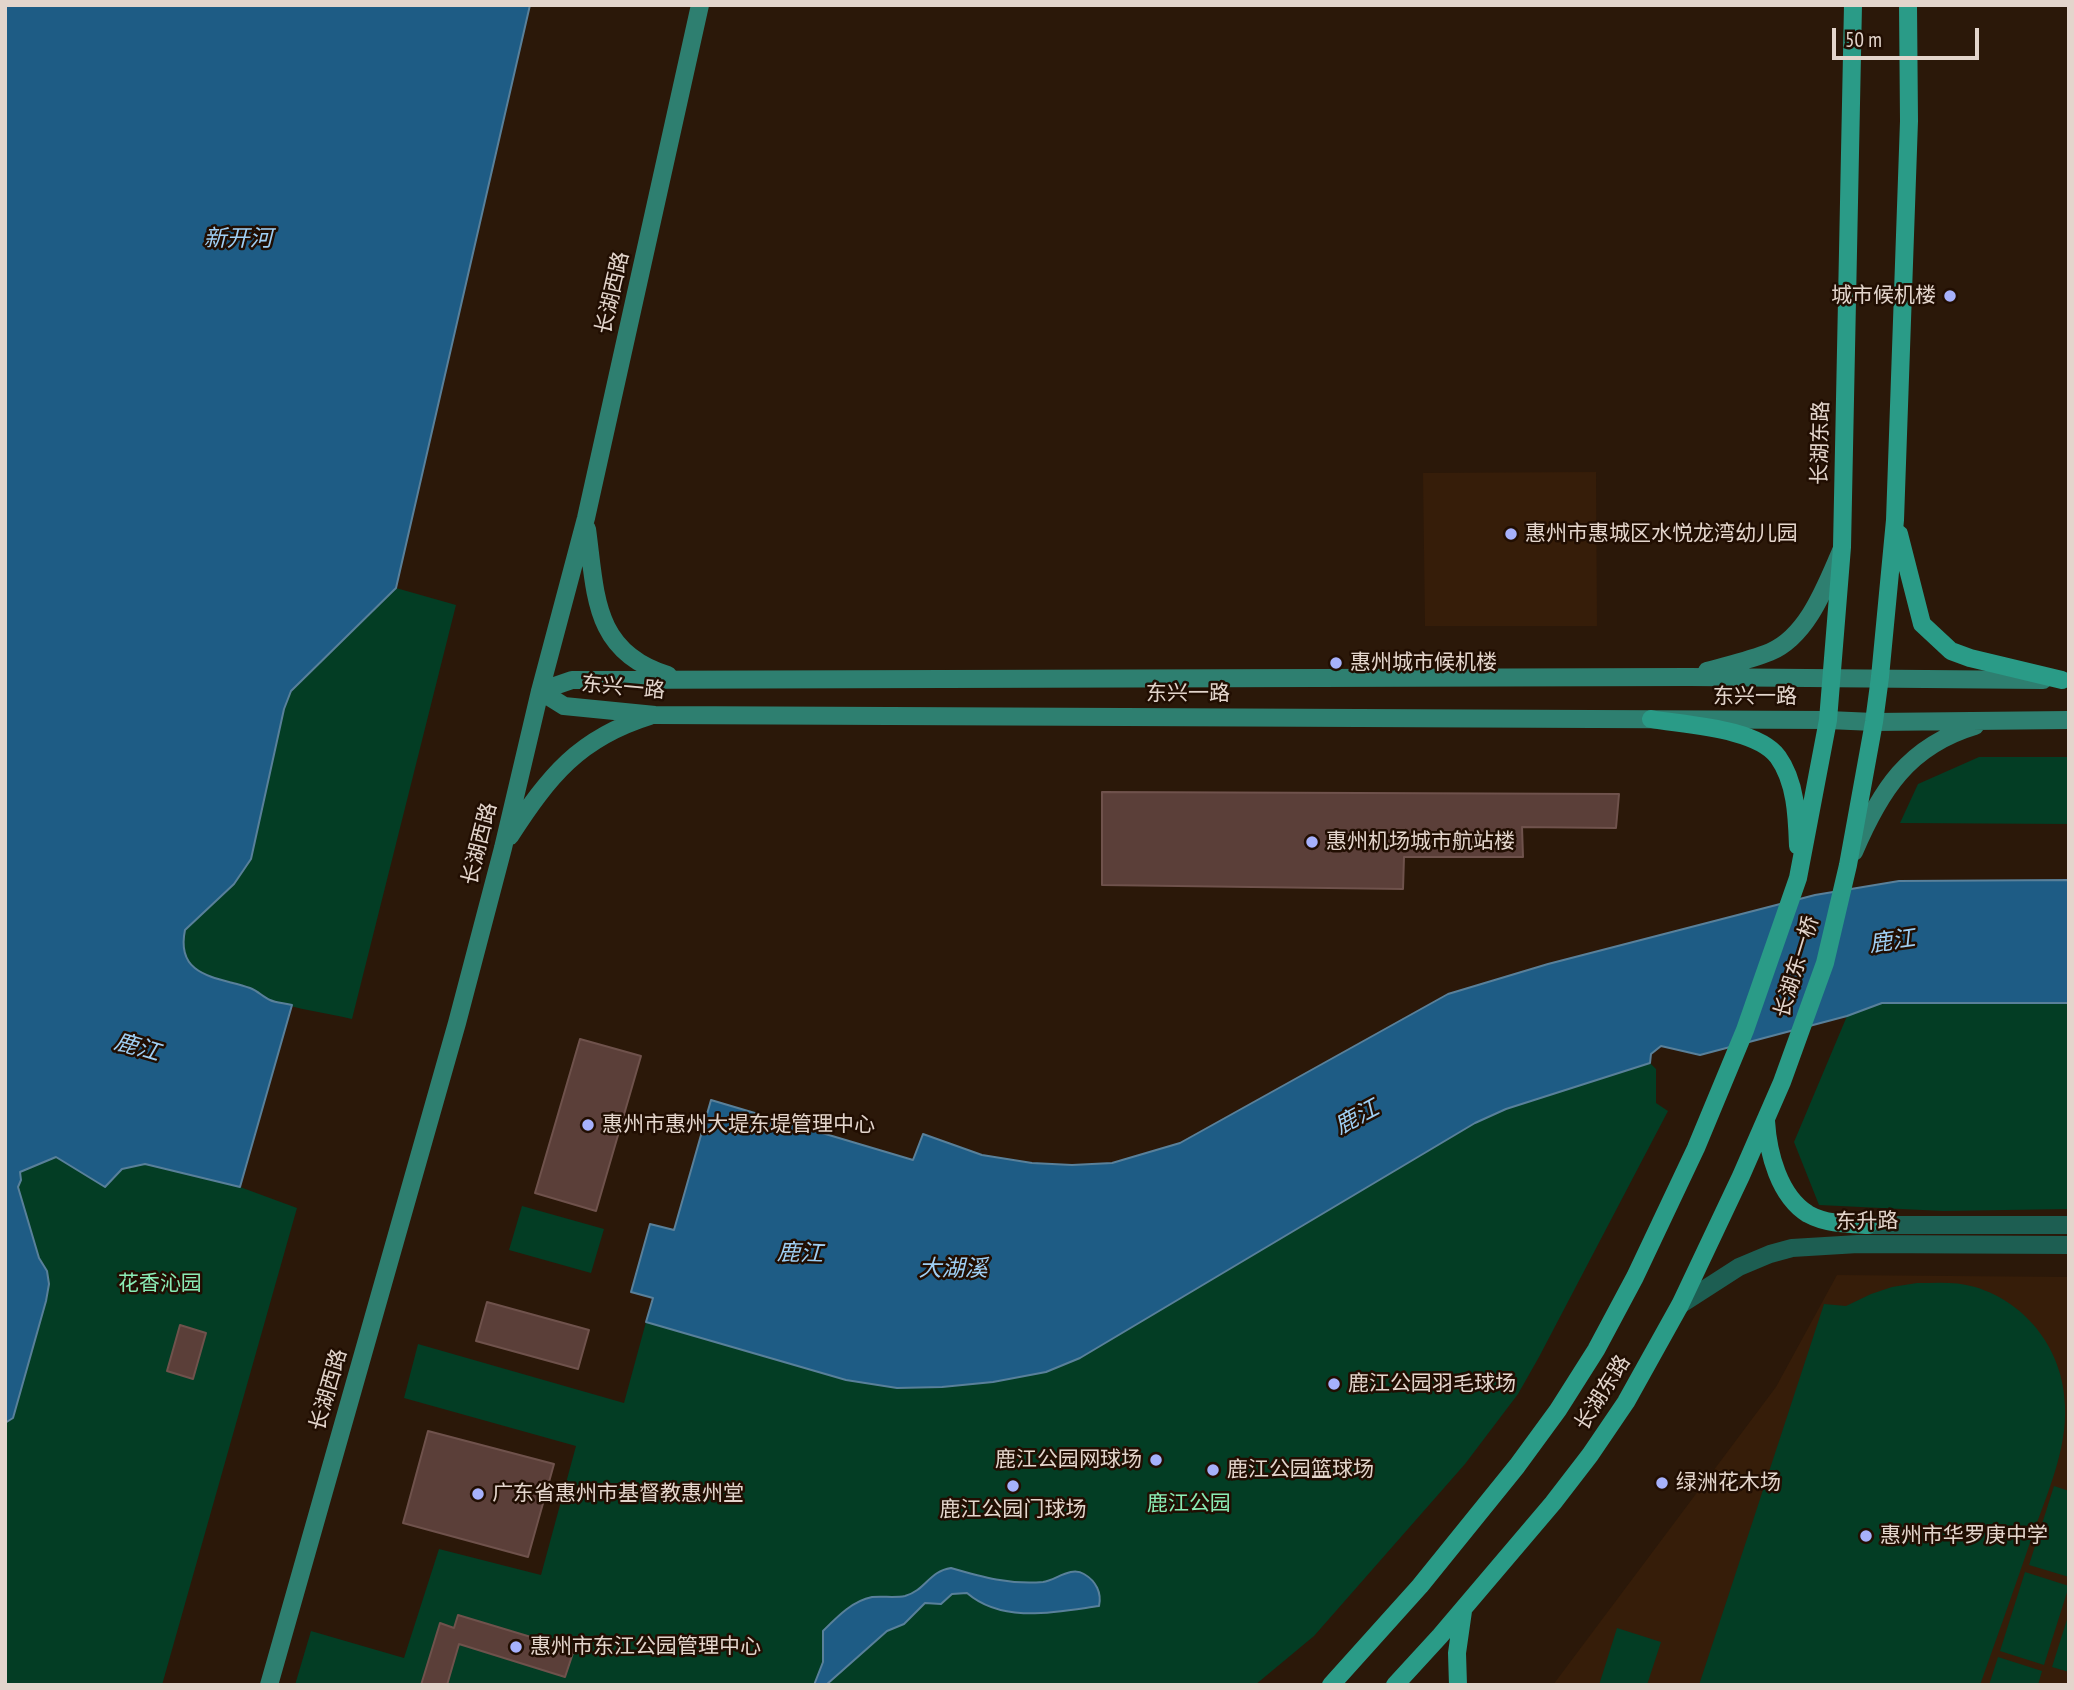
<!DOCTYPE html>
<html>
<head>
<meta charset="utf-8">
<style>
	body { margin:0 }
	#map { position:relative; width:2074px; height:1690px; overflow:hidden; background:#2b1809; font-family:"PT Sans Narrow",sans-serif }
	canvas { display:block }
	.frame { position:absolute; inset:0; border:7px solid #e3d5cc; pointer-events:none }
	.scale { position:absolute; left:1832px; top:28px; width:147px; height:32px; box-sizing:border-box; border:4px solid #e3d5cc; border-top:0; padding-left:9px; font-size:21px; line-height:24px; white-space:nowrap; color:#e3d5cc; -webkit-text-stroke:5px #210e02; paint-order:stroke }
</style>
</head>
<body>
<div id="map">
<canvas width="2074" height="1690"></canvas>
<div class="frame"></div>
<div class="scale">50 m</div>
</div>
<script>
const ctx = document.querySelector('canvas').getContext('2d');
ctx.lineJoin = 'round';
function paint(path, color) { ctx.fillStyle = color; ctx.fill(path, 'evenodd'); }
function strokePath(path, color, width, dash) { ctx.strokeStyle = color; ctx.lineWidth = width; ctx.lineCap = dash ? 'butt' : 'round'; ctx.setLineDash(dash || []); ctx.stroke(path); }
function label(font, color, halo, rows, align = 'center') {
  ctx.font = font + ' "PT Sans Narrow","Noto Sans SC",sans-serif'; ctx.lineWidth = 5; ctx.setLineDash([]); ctx.textBaseline = 'middle'; ctx.strokeStyle = halo; ctx.fillStyle = color; for (const [text, x, y, turn = 0] of rows) {
    ctx.save(); ctx.translate(x, y); ctx.rotate((+turn || 0) * Math.PI / 180); ctx.textAlign = isNaN(turn) ? turn : align; if (halo) ctx.strokeText(text, 0, 0); ctx.fillText(text, 0, 0); ctx.restore();
  }
}
paint(new Path2D(`
	M1596,472l1,154h-172l-2,-153z
	M1837,1275l232,2v408h-516l223,-298z`), '#361d09');
paint(new Path2D(`
	M396,588l60,17 -104,414c-26,-6 -55,-10 -80,-18 -7,-3 -12,-9 -19,-12 -30,-14 -79,-7 -68,-60l49,-45 17,-25 33,-150 7,-18z
	M1979,757h90v67l-169,-1 18,-39z
	M1882,1003h187v206l-126,2 -124,-6 -25,-63 53,-126z
	M1650,1063l6,6v34l12,8 -129,246 -21,37 -53,70 -151,172 -59,49h-960l16,-54 93,27 35,-109 102,26 35,-129 -172,-48 14,-54 206,59 22,-81 200,58 51,8 45,-1 51,-5 53,-10 34,-14 395,-235 31,-14z
	M56,1157l49,30 17,-18 23,-5 95,23 57,21 -135,477h-157v-262l8,-5 33,-117c2,-16 2,-29 -7,-42l-21,-72 3,-7 -2,-8z
	M522,1206l82,23 -13,44 -82,-23z
	M1917,1283c19,0 39,-2 58,4 53,16 89,65 90,119 2,44 -18,88 -32,128 -17,50 -35,100 -53,151h-281l125,-381 22,2 25,-12 21,-7z
	M2054,1486l15,5v86l-40,-12z
	M2025,1572l44,14 -25,79 -44,-14z
	M2069,1613v59l-17,-5z
	M1617,1628l44,14 -14,43h-48z
	M1998,1657l44,14 -4,14h-49z`), '#033d24');
const water = new Path2D(`
	M5,5h525l-134,583 -105,103 -7,18 -33,150 -17,25 -49,46c-10,48 34,47 65,58 8,3 13,9 20,12 6,3 15,3 22,5l-52,182 -95,-23 -23,5 -17,18 -49,-30 -36,15 1,8 -3,7 21,71 8,13 2,13 -3,17 -33,117 -8,5z
	M2069,880v123h-187l-35,13 -147,39 -39,-9 -10,8 -1,9 -144,46 -31,14 -395,235 -34,14 -53,10 -51,5 -45,1 -51,-8 -200,-58 7,-24 -22,-6 19,-68 24,6 37,-130 202,60 10,-26 59,21 50,8 40,2 40,-2 68,-20 268,-149 100,-30 267,-69 84,-14z
	M951,1568c31,9 59,17 92,14 13,-2 28,-16 41,-8 12,7 18,19 15,32 -43,6 -96,18 -132,-13l-15,1 -11,10 -16,-1 -21,21 -17,7 -61,54h-12l9,-23v-31c14,-14 29,-30 49,-34 11,-1 23,1 33,-1 21,-6 24,-25 46,-28z`);
paint(water, '#1e5c85');
strokePath(water, '#59809a', 2);
const building = new Path2D(`
	M1102,792l517,2 -3,34 -94,-1 1,30h-119l-1,32 -301,-4z
	M580,1039l61,17 -45,155 -61,-18z
	M487,1302l102,28 -11,39 -102,-28z
	M180,1325l26,8 -13,46 -26,-8z
	M428,1431l126,33 -26,93 -125,-34z
	M458,1615l116,35 -9,27 -106,-33 -12,41h-26l19,-62 14,5z`);
paint(building, '#5b3f39');
strokePath(building, '#6f524c', 2);
strokePath(new Path2D(`
	M1868,1225h201
	M1680,1305l59,-38 31,-13 22,-6 66,-4 211,1`), '#1d5e52', 18);
strokePath(new Path2D(`
	M587,529c9,66 6,123 81,146
	M1707,671c21,-6 43,-11 63,-19 38,-16 56,-67 71,-101
	M540,691l24,15 91,9 1173,5 46,2 195,-2
	M540,691l32,-11 1118,-3 353,3
	M510,836c39,-60 69,-98 140,-120
	M1854,852c26,-61 54,-106 121,-126
	M269,1685l188,-662 46,-175 37,-157 46,-173 114,-513`), '#2e7f70', 18);
strokePath(new Path2D(`
	M1899,534l23,90 29,27 19,7 92,22
	M1651,719c34,6 106,9 127,38 18,25 19,60 20,89
	M1766,1121c2,32 13,75 42,93 18,10 40,10 60,11
	M1331,1685l89,-99 97,-120 41,-56 38,-60 39,-73 61,-129 49,-118 53,-152 30,-158 14,-173 11,-542
	M1395,1685l45,-49 113,-133 37,-48 36,-53 54,-97 61,-129 41,-94 43,-119 23,-98 26,-143 6,-45 15,-157 14,-399 -1,-116
	M1458,1685l-1,-32 6,-42`), '#2a9b87', 18);
for (const [x, y, r, color] of [
	[1950,296,7,"#a6b1fc"],
	[1511,534,7,"#a6b1fc"],
	[1336,663,7,"#a6b1fc"],
	[1312,842,7,"#a6b1fc"],
	[588,1125,7,"#a6b1fc"],
	[1334,1384,7,"#a6b1fc"],
	[1156,1460,7,"#a6b1fc"],
	[1213,1470,7,"#a6b1fc"],
	[1662,1483,7,"#a6b1fc"],
	[1013,1486,7,"#a6b1fc"],
	[478,1494,7,"#a6b1fc"],
	[1866,1536,7,"#a6b1fc"],
	[516,1647,7,"#a6b1fc"]
]) { const dot = new Path2D(); dot.arc(x, y, r, 0, 2 * Math.PI); ctx.fillStyle = color; ctx.fill(dot); strokePath(dot, '#210e02', 2.5); }
label('21px', '#e3d5cc', '#210e02', [
	["长湖西路",613,293,-77],
	["长湖东路",1821,443,-89],
	["东兴一路",623,688,5],
	["东兴一路",1188,694],
	["东兴一路",1755,697],
	["长湖西路",480,844,-76],
	["长湖东一桥",1797,967,-73],
	["东升路",1867,1222,-1],
	["长湖西路",329,1390,-74],
	["长湖东路",1603,1393,-58]
]);
label('21px', '#e3d5cc', '#210e02', [
	["城市候机楼",1936,296,"right"],
	["惠州市惠城区水悦龙湾幼儿园",1525,534],
	["惠州城市候机楼",1350,663],
	["惠州机场城市航站楼",1326,842],
	["惠州市惠州大堤东堤管理中心",602,1125],
	["鹿江公园羽毛球场",1348,1384],
	["鹿江公园网球场",1142,1460,"right"],
	["鹿江公园篮球场",1227,1470],
	["绿洲花木场",1676,1483],
	["广东省惠州市基督教惠州堂",492,1494],
	["鹿江公园门球场",1013,1510,"center"],
	["惠州市华罗庚中学",1880,1536],
	["惠州市东江公园管理中心",530,1647]
], 'left');
label('21px', '#8aecb5', '#210e02', [
	["花香沁园",160,1284],
	["鹿江公园",1189,1504]
]);
label('italic 23px', '#9fcff4', '#210e02', [
	["新开河",238,239],
	["鹿江",1892,942,-8],
	["鹿江",137,1048,16],
	["鹿江",1357,1118,-28],
	["鹿江",800,1254,2],
	["大湖溪",953,1269]
]);
</script>
</body>
</html>
